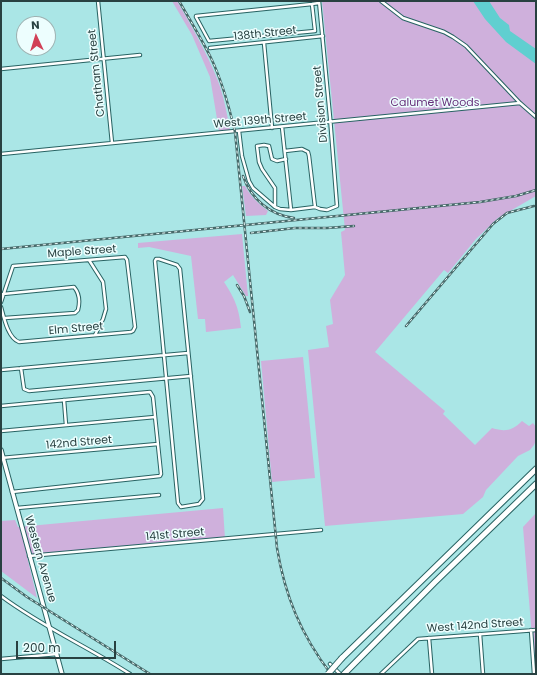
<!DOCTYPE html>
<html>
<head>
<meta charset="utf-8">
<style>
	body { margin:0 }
	#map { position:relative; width:537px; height:675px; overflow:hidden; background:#aae6e6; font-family:Poppins,sans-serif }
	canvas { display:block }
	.frame { position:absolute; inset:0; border:2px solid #284141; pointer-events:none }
	.north { position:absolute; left:16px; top:16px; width:40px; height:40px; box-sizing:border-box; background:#edfefe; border:1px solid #9eb2b2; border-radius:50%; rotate:356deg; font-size:11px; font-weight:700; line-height:16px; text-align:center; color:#284141 }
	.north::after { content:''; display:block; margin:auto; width:14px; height:18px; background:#d14157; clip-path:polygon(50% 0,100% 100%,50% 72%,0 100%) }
	.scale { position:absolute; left:16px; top:641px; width:100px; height:18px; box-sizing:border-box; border:2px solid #284141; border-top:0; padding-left:5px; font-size:12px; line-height:14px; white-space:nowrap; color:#284141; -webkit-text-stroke:3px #edfefe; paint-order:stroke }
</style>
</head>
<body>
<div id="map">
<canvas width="537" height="675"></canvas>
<div class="frame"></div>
<div class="north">N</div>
<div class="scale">200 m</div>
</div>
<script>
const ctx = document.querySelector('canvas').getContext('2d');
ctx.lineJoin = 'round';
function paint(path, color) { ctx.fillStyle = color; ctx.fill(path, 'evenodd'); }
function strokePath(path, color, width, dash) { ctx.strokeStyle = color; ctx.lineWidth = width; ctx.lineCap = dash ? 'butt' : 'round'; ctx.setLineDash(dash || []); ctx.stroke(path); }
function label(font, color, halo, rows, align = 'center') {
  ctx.font = font + ' Poppins,sans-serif'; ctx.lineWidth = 3; ctx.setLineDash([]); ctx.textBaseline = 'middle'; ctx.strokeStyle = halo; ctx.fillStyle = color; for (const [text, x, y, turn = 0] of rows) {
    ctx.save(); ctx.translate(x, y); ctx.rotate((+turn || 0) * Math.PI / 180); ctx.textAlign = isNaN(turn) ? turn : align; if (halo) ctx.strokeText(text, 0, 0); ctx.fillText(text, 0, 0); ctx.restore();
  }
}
paint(new Path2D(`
	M172,1h5c15,26 30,52 41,80 6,16 9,33 12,49l-11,1 -9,-54 -18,-42z
	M322,1h214v195l-38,22 -22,21 -28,34 -4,-3 -69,82 70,59 -2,3 32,31 17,-17c13,4 20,3 30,-7l7,5 4,-3 3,4v13l-2,5 -4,5 -12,6 -32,34 -3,7 -20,17 -138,12 -17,-176 21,-3 -3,-21 7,-2 -3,-24 15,-25 -4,-43 4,-2z
	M242,186h3c6,11 14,18 23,25l-2,4 -20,1z
	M242,234l6,62h-2l-13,-21 -9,7c11,17 15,26 17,46l-35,4 -1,-13h-7l-7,-63 -42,-9 -11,1v-5z
	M303,357l12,121 -43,4 -11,-121z
	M223,508l2,31 -196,17 -3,-4 11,46 -36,-27v-50l14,-1 3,7z
	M536,513v161h-1l-12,-147z`), '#cfb0dc');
paint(new Path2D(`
	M473,1h16l11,17 9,7 1,6 26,18v15l-30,-22 -21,-23z`), '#60cfd0');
const street = new Path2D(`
	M98,1l14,142
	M381,1l22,17 41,14 9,5 13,9 54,57 16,14
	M312,4l3,27 -106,10 -13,-24v-1l116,-12 7,-1
	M264,43l8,85
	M210,48l113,-12
	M1,69l139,-14
	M282,127l9,83
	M239,131l3,25 7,25 4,7 22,19 5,2 11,1 24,-3 5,2 7,1 10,-4 -7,-89 -11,-116
	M285,151l17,-2 6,3 1,4 6,51
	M1,154l519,-51
	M275,207v-19l-13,-19 -3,-7 -2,-16 7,-1 5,1 3,13 5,2 9,-2
	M156,259h3l18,6 3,4 23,230 -4,5 -18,3 -3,-4 -23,-242z
	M89,260l14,22 3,27 -3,10 -8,16
	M3,294l71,-7c6,7 6,15 4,23l-3,3 -70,5
	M1,302l12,-36 112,-9 2,3 8,67 -2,4 -2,1 -112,10c-11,-4 -15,-24 -18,-35
	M21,368l3,21 5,2 162,-15
	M1,370l187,-17
	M64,400l2,25
	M1,406l149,-14 3,5 8,77 -1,2 -148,16
	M1,431l154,-14
	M1,458l157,-14
	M17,508l142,-13
	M29,556l292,-26
	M1,596c40,30 87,51 129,78
	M531,630l3,44
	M480,634l3,40
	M429,638l3,36
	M1,659l56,-5
	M330,664l10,10
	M381,674l37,-35 118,-9`);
const secondary = new Path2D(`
	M1,450l61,224`);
const highway = new Path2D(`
	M342,658l194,-189
	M344,674l91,-92 101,-98`);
strokePath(street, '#286363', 4.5);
strokePath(secondary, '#286363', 5.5);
strokePath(highway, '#286363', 7);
strokePath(street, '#fff', 2.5);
strokePath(secondary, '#fff', 3.5);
strokePath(highway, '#fff', 5);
const rail = new Path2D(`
	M179,1c11,19 22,37 32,57 11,23 18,48 24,74l42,416c8,48 24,87 54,126
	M243,176c8,23 27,39 51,42
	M251,233l44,-5h32l27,-2
	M1,249l479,-47 36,-6 20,-6
	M237,285l7,11 6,16
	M406,326l87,-102 14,-11 27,-7
	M1,578l26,19 123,77`);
strokePath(rail, '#476969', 2.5);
strokePath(rail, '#edfefe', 1, [3]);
const highwayBridge = new Path2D(`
	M328,674l14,-16`);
strokePath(highwayBridge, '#286363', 7, []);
strokePath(highwayBridge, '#fff', 5);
label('11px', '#284141', '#edfefe', [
	["138th Street",265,34,-6],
	["Chatham Street",97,73,-96],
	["Division Street",321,104,-95],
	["West 139th Street",260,121,-5],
	["Maple Street",82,252,-4],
	["Elm Street",76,329,-5],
	["142nd Street",79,443,-5],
	["141st Street",175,535,-5],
	["Western Avenue",40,559,74],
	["West 142nd Street",475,626,-4]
]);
label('11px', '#662f7a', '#edfefe', [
	["Calumet Woods",435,103]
]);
</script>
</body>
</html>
